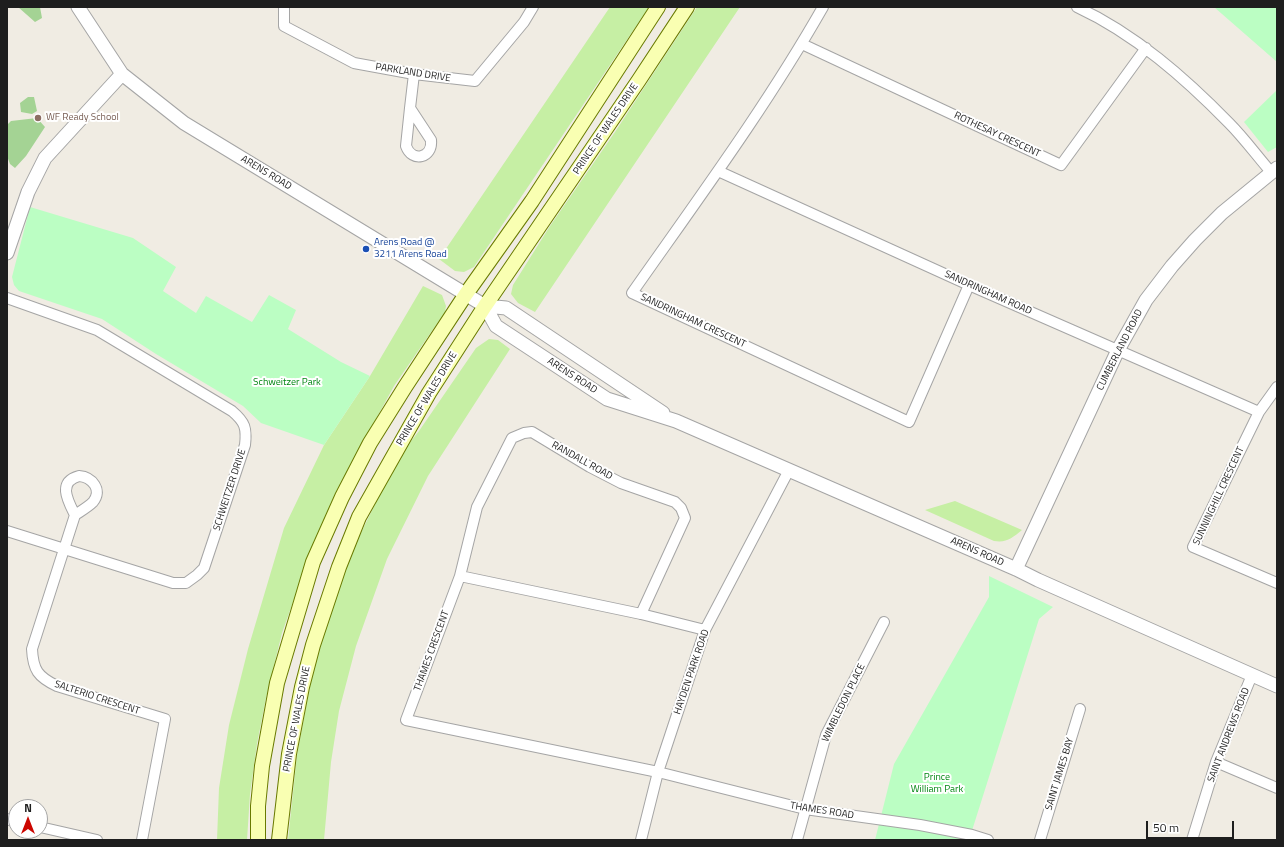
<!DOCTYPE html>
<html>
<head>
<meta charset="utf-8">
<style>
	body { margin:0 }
	#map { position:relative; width:1284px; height:847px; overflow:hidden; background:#f0ece3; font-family:"Titillium Web",sans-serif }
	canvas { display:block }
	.frame { position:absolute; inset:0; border:8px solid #1e1e1e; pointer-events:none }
	.north { position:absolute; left:8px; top:799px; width:40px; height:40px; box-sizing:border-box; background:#fff; border:1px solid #a5a5a5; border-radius:50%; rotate:0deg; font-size:11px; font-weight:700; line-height:16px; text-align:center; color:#1e1e1e }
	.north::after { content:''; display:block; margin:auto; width:14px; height:18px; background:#cc0600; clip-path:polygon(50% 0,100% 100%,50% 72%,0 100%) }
	.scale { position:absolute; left:1146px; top:821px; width:88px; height:18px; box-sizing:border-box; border:2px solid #1e1e1e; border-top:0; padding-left:5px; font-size:12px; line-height:14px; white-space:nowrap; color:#1e1e1e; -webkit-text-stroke:3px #fff; paint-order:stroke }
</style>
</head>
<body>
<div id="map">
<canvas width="1284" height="847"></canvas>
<div class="frame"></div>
<div class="north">N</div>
<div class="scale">50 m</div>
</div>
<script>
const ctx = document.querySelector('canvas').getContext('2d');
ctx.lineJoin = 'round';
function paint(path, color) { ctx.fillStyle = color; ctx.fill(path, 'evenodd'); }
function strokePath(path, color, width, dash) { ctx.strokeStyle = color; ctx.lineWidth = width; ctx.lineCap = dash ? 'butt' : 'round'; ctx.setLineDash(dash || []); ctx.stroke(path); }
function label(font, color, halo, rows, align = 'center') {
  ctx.font = font + ' "Titillium Web",sans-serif'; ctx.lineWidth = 4; ctx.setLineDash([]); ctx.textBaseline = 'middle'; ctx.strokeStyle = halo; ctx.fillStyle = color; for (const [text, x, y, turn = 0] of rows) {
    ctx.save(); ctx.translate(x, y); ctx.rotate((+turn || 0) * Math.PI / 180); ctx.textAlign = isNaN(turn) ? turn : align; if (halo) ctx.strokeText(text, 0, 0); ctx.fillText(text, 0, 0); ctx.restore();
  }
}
paint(new Path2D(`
	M610,7h39l-175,260 -10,5 -9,-1 -16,-12z
	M697,7h43l-205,305 -17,-9 -7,-9 2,-9 37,-59 65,-94z
	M423,286l19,9 4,11 -1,6 -51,74 -59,108 -26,63 -27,76 -16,65 -9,46 -7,50 -3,46h-30l2,-52 10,-63 19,-76 36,-121 40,-83 46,-69z
	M489,339l9,1 12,9 -82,127 -41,83 -31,87 -17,65 -8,51 -7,78h-36l9,-85 13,-69 9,-36 19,-59 18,-48 26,-53 21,-39 16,-20 57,-83z
	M955,501l67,29c-10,8 -15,13 -28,11l-69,-31z`), '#c6efa4');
paint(new Path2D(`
	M18,7h22l2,11 -7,4z
	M28,97h6l3,14 -5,3 -11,-2 -1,-9z
	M37,118l8,9 -19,29 -11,12 -5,-4 -3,-8v-31l4,-4z`), '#a4d394');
paint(new Path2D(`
	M1214,7h63v55z
	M1277,90v57l-9,5 -24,-30z
	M30,207l103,31 43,29 -13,24 33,22 10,-17 46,26 17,-27 27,15 -8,19 53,33 29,14 -46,69 -63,-22 -18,-17 -87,-52 -54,-35 -83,-28 -5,-6 -2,-8z
	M989,576l64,31 -14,12 -70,221h-94l19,-76 95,-167z`), '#bbfec3');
const minor = new Path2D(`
	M284,7v19l70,37 60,11 61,7 49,-59 9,-15
	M823,7c-57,100 -125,192 -191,286l277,129 60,-137
	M1077,7c58,27 108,71 152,116 15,15 28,33 42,49
	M802,44l259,121 85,-117
	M410,108l21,32c2,18 -19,23 -25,6z
	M410,108l4,-34
	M718,171l251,114 290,127
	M7,298l90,32 135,81c13,11 15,17 13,34l-41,123 -7,7 -11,8h-13l-166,-52
	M1277,387l-18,25 -66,135 84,36
	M79,476c13,1 24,14 14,26 -5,5 -12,9 -18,13 -7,-14 -18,-33 4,-39z
	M75,515l-43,134c1,21 6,28 25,37l108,33 -23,121
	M460,576l17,-69 35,-69 12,-5 8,-1 58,35 31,16 54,19 6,6 4,10 -44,96
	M705,630l-64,-16 -181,-38 -54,144 252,52 147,37 115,16 52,10 16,5
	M1216,762l61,26
	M7,819l9,3
	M40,827l57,13
	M641,840l17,-68 47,-142 84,-160
	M797,840l29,-105 58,-113
	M1040,840l40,-131
	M1192,840l24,-78 36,-87`);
const tertiary = new Path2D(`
	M78,7l44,67 62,49 301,183 21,2 157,105
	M7,253l21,-61 17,-34 77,-84
	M485,306l11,20 111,73 69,22 340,148 22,11 239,106
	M1016,569l102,-219 28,-50 26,-34 23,-26 27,-27 55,-45`);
const secondary = new Path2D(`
	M258,840v-34l4,-40 15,-83 36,-121 29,-65 28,-54 35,-56 61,-93 66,-93 126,-194
	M279,840l10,-86 13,-67 11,-42 26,-78 20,-50 70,-124 56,-87 154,-226 48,-73`);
strokePath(minor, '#a5a5a5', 12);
strokePath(tertiary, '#a5a5a5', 15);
strokePath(secondary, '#697a00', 16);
strokePath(minor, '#fff', 10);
strokePath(tertiary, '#fff', 13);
strokePath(secondary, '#f9ffb2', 14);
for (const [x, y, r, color] of [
	[38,118,4,"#8d6e63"],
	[366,249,4,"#1a4fb4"]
]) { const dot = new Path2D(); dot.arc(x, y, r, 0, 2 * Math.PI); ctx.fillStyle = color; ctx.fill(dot); strokePath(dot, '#fff', 1.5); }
label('10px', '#1e1e1e', '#fff', [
	["PARKLAND DRIVE",413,73,9],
	["PRINCE OF WALES DRIVE",606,129,-56],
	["ROTHESAY CRESCENT",997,135,25],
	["ARENS ROAD",266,173,31],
	["SANDRINGHAM ROAD",988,293,24],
	["SANDRINGHAM CRESCENT",693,321,25],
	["CUMBERLAND ROAD",1120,350,-63],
	["ARENS ROAD",572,376,33],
	["PRINCE OF WALES DRIVE",427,399,-59],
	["RANDALL ROAD",582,461,29],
	["SCHWEITZER DRIVE",230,490,-72],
	["SUNNINGHILL CRESCENT",1219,496,-65],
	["ARENS ROAD",977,552,24],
	["THAMES CRESCENT",432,651,-70],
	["HAYDEN PARK ROAD",692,672,-71],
	["SALTERIO CRESCENT",97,698,18],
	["WIMBLEDON PLACE",844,703,-64],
	["PRINCE OF WALES DRIVE",297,719,-79],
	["SAINT ANDREWS ROAD",1229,735,-69],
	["SAINT JAMES BAY",1060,774,-73],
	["THAMES ROAD",822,811,9]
]);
label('10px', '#785e54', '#fff', [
	["WF Ready School",46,118]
], 'left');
label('10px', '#164399', '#fff', [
	["Arens Road @",374,243],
	["3211 Arens Road",374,255]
], 'left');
label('10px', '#018611', '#fff', [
	["Schweitzer Park",287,383],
	["Prince",937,778],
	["William Park",937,790]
]);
</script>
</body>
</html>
